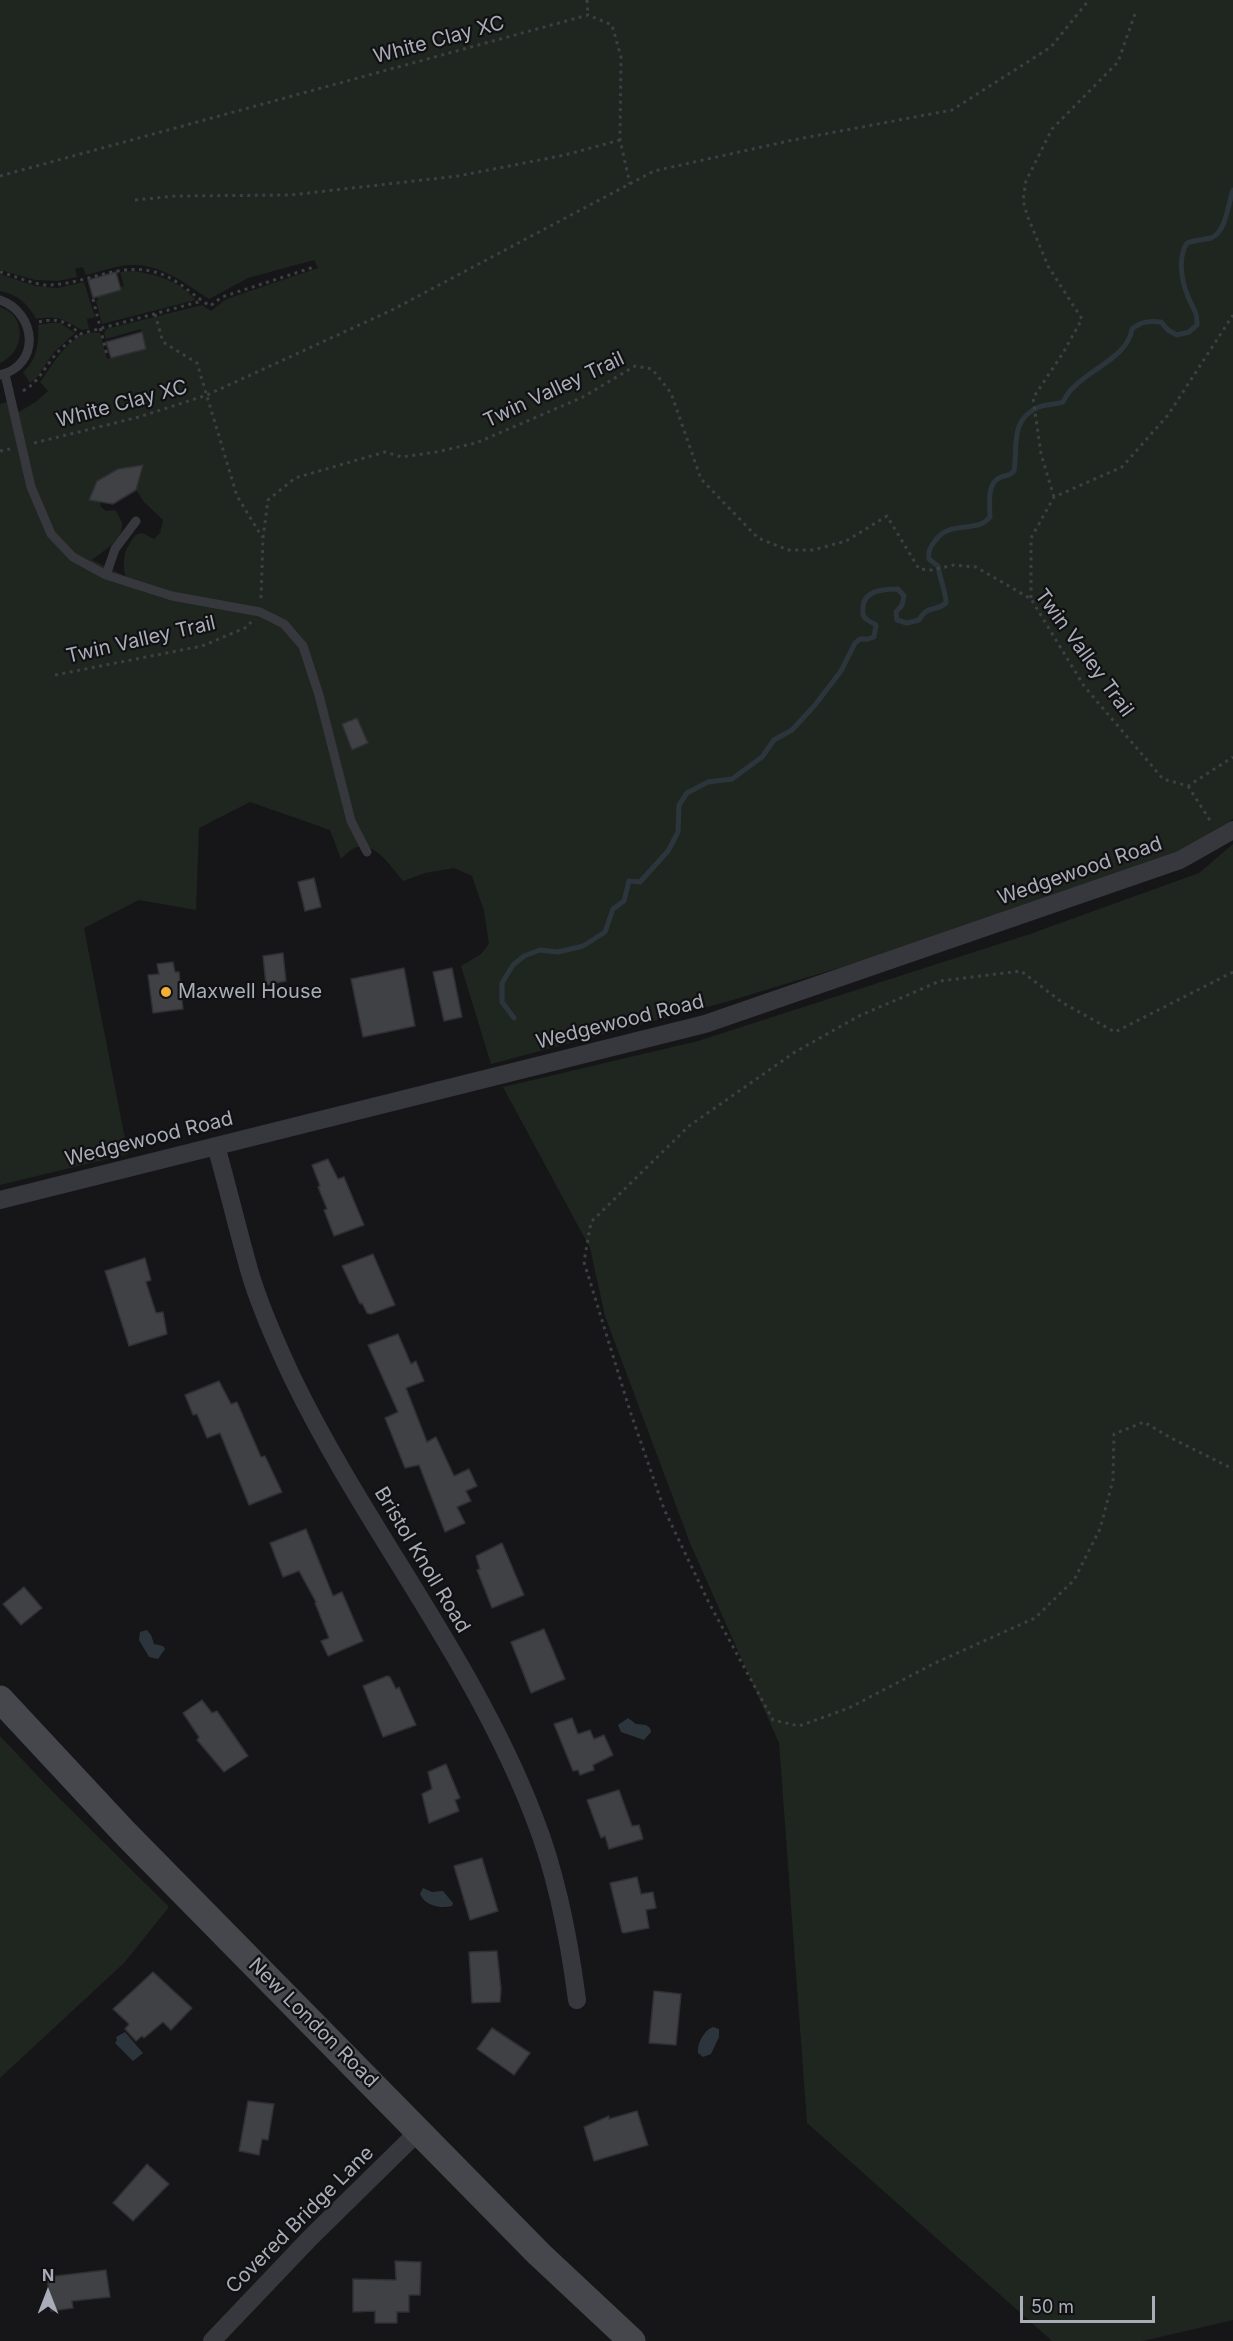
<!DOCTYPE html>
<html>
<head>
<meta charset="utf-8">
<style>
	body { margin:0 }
	#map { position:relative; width:1233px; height:2341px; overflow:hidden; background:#161618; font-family:Inter,sans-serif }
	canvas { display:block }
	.north { position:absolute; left:18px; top:2263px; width:60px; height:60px; -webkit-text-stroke:4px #111113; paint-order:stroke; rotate:0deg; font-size:16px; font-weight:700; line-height:24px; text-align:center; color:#a8adb8 }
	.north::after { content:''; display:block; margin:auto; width:21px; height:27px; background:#a8adb8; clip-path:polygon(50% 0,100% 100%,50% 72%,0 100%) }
	.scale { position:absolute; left:1020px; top:2296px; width:135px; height:27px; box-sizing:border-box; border:3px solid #a8adb8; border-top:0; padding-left:8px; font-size:18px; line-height:21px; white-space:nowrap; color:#a8adb8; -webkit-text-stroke:4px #111113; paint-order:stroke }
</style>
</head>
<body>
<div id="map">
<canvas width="1233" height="2341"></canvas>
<div class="north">N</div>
<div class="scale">50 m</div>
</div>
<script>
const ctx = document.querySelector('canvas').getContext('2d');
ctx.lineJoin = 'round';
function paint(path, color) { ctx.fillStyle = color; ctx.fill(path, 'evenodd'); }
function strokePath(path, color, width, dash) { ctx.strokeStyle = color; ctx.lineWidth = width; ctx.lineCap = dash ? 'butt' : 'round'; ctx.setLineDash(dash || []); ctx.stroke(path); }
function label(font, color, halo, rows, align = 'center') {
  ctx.font = font + ' Inter,sans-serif'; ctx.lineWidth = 4.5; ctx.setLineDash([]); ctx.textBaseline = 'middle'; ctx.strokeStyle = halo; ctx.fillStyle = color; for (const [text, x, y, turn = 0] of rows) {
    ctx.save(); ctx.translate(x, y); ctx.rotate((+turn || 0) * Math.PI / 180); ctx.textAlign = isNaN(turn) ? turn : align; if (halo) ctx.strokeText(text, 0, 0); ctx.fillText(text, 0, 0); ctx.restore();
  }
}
paint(new Path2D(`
	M0,0h1233v819l-59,35 -306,105 -142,43 -235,62 -30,-98 20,-12 8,-10 -5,-33 -12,-35 -18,-8 -29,5 -22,8c-10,-12 -28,-40 -46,-34 -5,1 -12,8 -16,12l-11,-29 -80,-28 -51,26 -3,82 -57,-10 -55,28 44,226 -128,31v-781l13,-4 6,12 18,-11 11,-10 -8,-9c14,-18 31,-54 60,-49l7,26 39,-10 -5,-20 -35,10 -2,-6 2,-4 96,-24 9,6 15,-12 92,-31 -4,-8 -66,18 -39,21c-23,-15 -48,-35 -77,-34 -15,0 -32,7 -46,10l-3,-8 -8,2 2,8 -19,4 -23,-1 -35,-10zM143,466l-7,24 8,12 19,18 -3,13 -6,6 -12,-6 -7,2c-12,18 -12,21 -10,41l-33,-16c11,-9 32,-20 30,-37 -1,-4 -5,-10 -7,-13l-9,1 -5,-4 -1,-6 -11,-2 8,-18z
	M133,271c24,3 46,10 63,29l-94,24 -6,-23 2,-1 -1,-3 25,-7 -1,-3 3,-1 -4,-14z
	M0,274l35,12 22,2 27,-6 11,35 -8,2 2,10 -7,1c-19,-11 -24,-15 -46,-11 -8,-15 -19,-25 -36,-28z
	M0,307c28,9 25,45 0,56z
	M50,323h10l15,10 -21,19 -17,25 -7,6 -7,-11c14,-12 16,-29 15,-47z
	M1233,844v1476l-90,21h-91l-245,-218 -28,-380 -89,-200 -85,-227 -15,-68 -87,-161 195,-46 332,-107 169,-61z
	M0,1736l54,57 115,114 -45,56 -124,115z`), '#1e261f');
paint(new Path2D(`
	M147,1630l4,5 3,9 9,2 2,3 -7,10 -9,-2 -10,-17 1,-8z
	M628,1718l8,6 10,1 4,3 1,4 -7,8 -23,-8 -3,-7z
	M423,1888l9,4 11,-1 10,12 -1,3c-11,3 -27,0 -32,-12z
	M713,2027l6,2v8l-8,17 -8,3 -5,-4c-1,-9 6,-23 15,-26z
	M125,2032l18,21 -10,8 -18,-18 2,-3 -1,-3z`), '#2c353c');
strokePath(new Path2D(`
	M514,1018l-12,-16v-19l11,-18 11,-9 16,-6 18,2 25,-6 22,-14 8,-23 11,-8 5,-20 11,1 28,-31 10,-19 1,-27 8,-12 21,-11 24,-3 30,-22 12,-17 18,-10 23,-25 26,-34 14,-28 5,-4h8l6,-2 2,-12c-4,-3 -9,-4 -12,-8 -2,-3 -1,-6 -1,-10 1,-17 22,-18 35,-18l6,7 -2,9 -6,7 1,8 10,3 12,-3c9,-16 15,-7 27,-17 1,-7 -7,-27 -8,-37l-9,-7c-1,-8 1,-12 6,-18 15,-22 42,-7 55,-24 0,-13 -4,-34 11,-40 6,-2 9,-1 13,-6 4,-22 -5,-52 25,-64 7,-3 16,-2 24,-5 13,-30 64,-40 69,-73 10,-8 17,-8 29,-7l7,8 9,5 12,-3 8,-7c1,-14 -6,-19 -10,-31 -6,-16 -9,-37 0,-51 8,-3 16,-3 24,-5 15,-5 17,-34 22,-48`), '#2c353c', 5);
const building = new Path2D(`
	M116,272l5,18 -28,8 -5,-18z
	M142,332l4,17 -35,9 -5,-16z
	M143,465l-7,25 -23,14 -24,-4 8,-19 21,-12z
	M357,718l11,25 -16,7 -10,-26z
	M314,878l7,29 -16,4 -7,-29z
	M283,953l3,28 -20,4 -3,-29z
	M173,962l2,10h4l4,37 -30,4 -5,-38 11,-1 -2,-10z
	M404,968l11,58 -52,11 -12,-58z
	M452,968l10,49 -18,4 -11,-49z
	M328,1159l10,20 6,-2 20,48 -30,11 -10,-26 3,-1 -9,-22 2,-1 -8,-21z
	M373,1254l22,51 -24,9 -4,-1 -5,-10 -2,1 -18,-38z
	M145,1258l6,22 -5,2 10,31 7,-1 4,22 -38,12 -24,-75z
	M398,1334l13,30 5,-3 8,20 -18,7 21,54 9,-5 18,39 15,-7 8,17 -11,5 5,10 -14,6 8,16 -20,9 -26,-67 -14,3 -20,-50 13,-6 -30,-67z
	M219,1381l12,23 6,-2 24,55 4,-1 17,36 -33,13 -29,-72 -13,5 -10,-24 -4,1 -8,-20z
	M306,1529l27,67 9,-4 21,49 -35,15 -7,-15 8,-3 -14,-35 1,-1 -17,-31 -16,6 -13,-34z
	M502,1543l22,52 -32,13 -15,-38 3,-1 -4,-13z
	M24,1587l18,21 -21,17 -18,-21z
	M544,1629l21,50 -34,14 -20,-51z
	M387,1676l3,1 6,12 3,-2 17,38 -33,12 -20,-51z
	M202,1700l10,13 5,-2 31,45 -24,16 -27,-32 2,-3 -16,-24z
	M572,1718l6,16 12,-4 4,9 10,-4 9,20 -20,10 1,5 -14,5 -2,-5 -5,1 -19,-47z
	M446,1764l14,34 -5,2 4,11 -30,12 -7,-29 10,-5 -4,-17z
	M619,1790l13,36 7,-1 4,14 -34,10 -4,-13 -4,2 -14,-38z
	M482,1858l16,53 -28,9 -16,-54z
	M637,1877l4,17 12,-2 3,16 -10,2 3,18 -25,5 -2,-1 -12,-49z
	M497,1951l4,38 -1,13 -28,1 -3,-51z
	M153,1972l39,36 -21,22 -8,-8 -19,16 -2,-2 -6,5 -11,-12 4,-5 -16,-15z
	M654,1991l27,3 -5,51 -27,-2z
	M492,2028l38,25 -16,22 -37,-26z
	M248,2101l26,3 -6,36 -6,-1 -3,16 -20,-4z
	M637,2111l11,34 -54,16 -10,-34 25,-11v3z
	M147,2164l22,20 -36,37 -20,-18z
	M395,2261l26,1 -1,33h-11v17h-12v11h-22v-12l-22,1v-33l43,1z
	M106,2270l4,27 -38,4 1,7 -22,3 -4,-34z`);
paint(building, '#404145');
strokePath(building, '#303034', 1.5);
strokePath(new Path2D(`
	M587,0l1,15
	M0,176l588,-161 24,10 9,32 -1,83 10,44
	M135,200l41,-4 115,-1 167,-19 107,-21 55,-15
	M0,272c16,4 33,13 49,13 37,-1 69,-23 106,-13 22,6 36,22 55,34l12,-9 92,-30
	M93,299l14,56
	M155,314l8,28 34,21 40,133 25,41
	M39,322c18,-5 29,0 41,12l122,-33
	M23,391c14,-8 19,-19 29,-32 7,-10 18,-18 28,-25
	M34,443l105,-26 68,-22 185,-85 262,-139 139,-31 159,-30 99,-63 38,-47
	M0,451l10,-2
	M1054,497l-13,-43 -8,-56 30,-45 19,-34 -34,-53 -21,-51 -4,-15 3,-19 26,-52 66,-67 18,-51
	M261,598l2,-60 5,-38 27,-22 90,-26 17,5 34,-5 40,-9 107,-46 52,-31 17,3 19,24 30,86 57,59 30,12h25l33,-9 41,-25 32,53 13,1 22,-5 22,2 55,32 53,87 79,93 25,7 45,-29
	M1031,598v-60l23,-41 68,-30 46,-52 65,-100
	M55,675l147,-29 45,-19 4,-5
	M1188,786l23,36
	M1233,972l-118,60 -52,-29 -42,-32 -81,10 -81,35 -64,36 -106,74 -98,96 -7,40 46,149 34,98 45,94 64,117 26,6 50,-18 86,-45 100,-45 39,-38 26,-51 13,-49 1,-46 30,-12 27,16 62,31`), '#3d3f44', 3, [3, 4.5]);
strokePath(new Path2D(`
	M0,300c37,13 41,65 0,75
	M5,374l26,113 20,47 22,23 33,18 66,21 88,16 24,12 19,22 16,49 32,126 16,31
	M106,575l9,-26 21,-28`), '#37383d', 9);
strokePath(new Path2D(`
	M216,1146c12,42 22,85 34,127 9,31 28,74 42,104 73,151 182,283 242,440 23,58 35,121 43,183
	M0,1200l705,-176 475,-164 53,-30
	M212,2341l99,-104 109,-107`), '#37383d', 18);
strokePath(new Path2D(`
	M0,1699l124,133 415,422 93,87`), '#45474d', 27);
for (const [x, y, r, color] of [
	[166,992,6,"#f2b134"]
]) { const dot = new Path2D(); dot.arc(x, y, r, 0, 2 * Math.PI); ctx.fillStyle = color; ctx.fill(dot); strokePath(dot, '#111113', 2); }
label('20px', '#a8adb8', '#111113', [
	["White Clay XC",439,40,-15],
	["Twin Valley Trail",554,390,-25],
	["White Clay XC",122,404,-15],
	["Twin Valley Trail",141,640,-13],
	["Twin Valley Trail",1084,653,54],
	["Wedgewood Road",1080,871,-19],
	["Wedgewood Road",620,1022,-14],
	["Wedgewood Road",149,1139,-14],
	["Bristol Knoll Road",422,1560,59],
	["New London Road",313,2023,45],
	["Covered Bridge Lane",300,2220,-45]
]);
label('20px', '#a8adb8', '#111113', [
	["Maxwell House",178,992]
], 'left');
</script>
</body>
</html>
